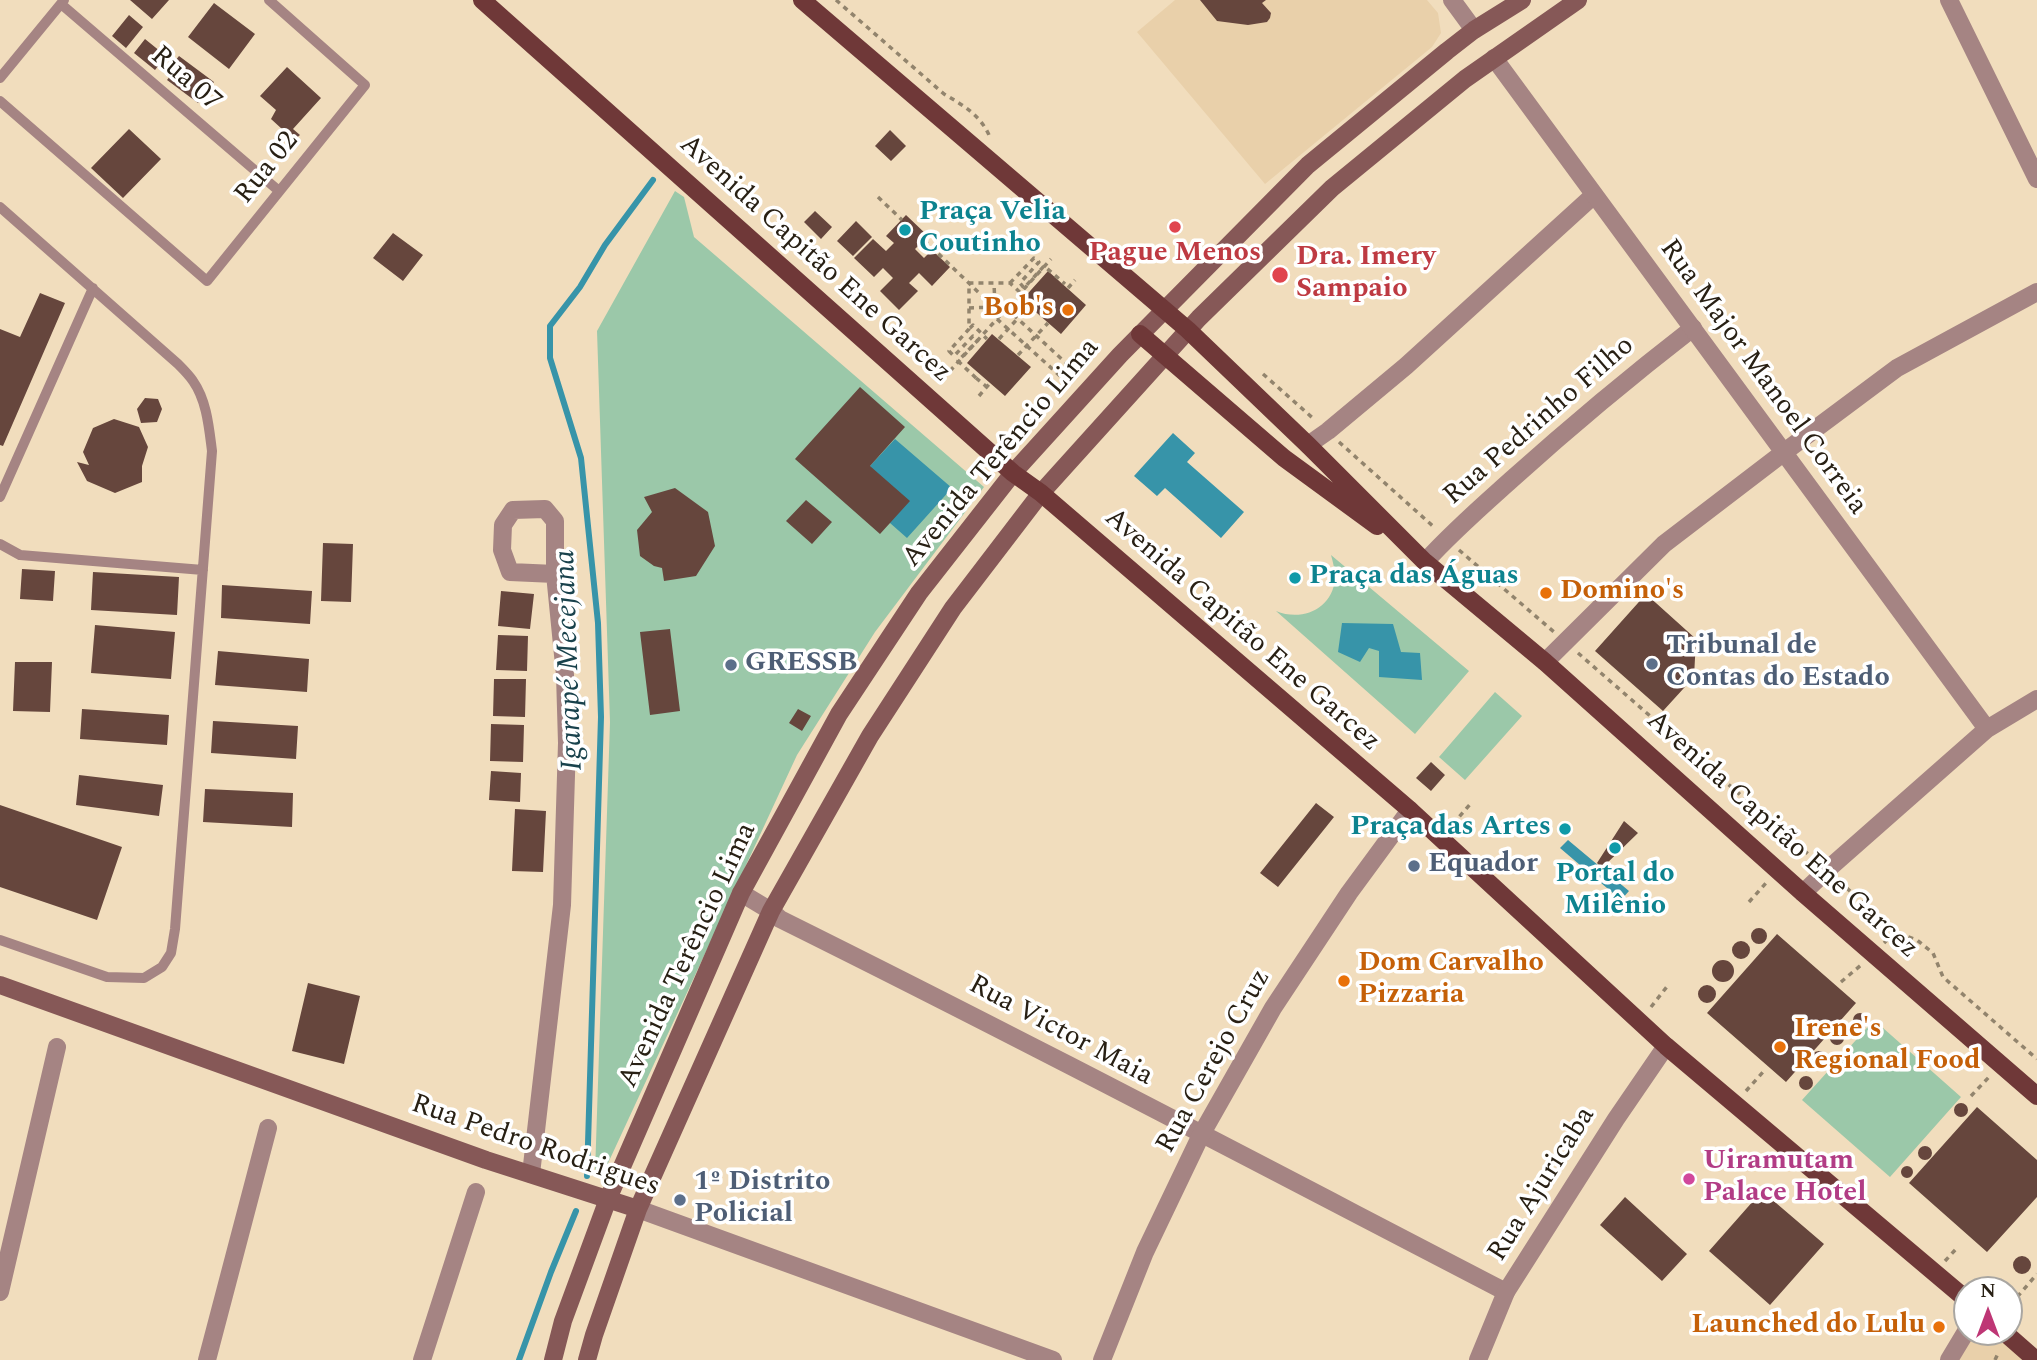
<!DOCTYPE html>
<html>
<head>
<meta charset="utf-8">
<style>
	body { margin:0 }
	#map { position:relative; width:2037px; height:1360px; overflow:hidden; background:#f1ddbd; font-family:Spectral,serif }
	canvas { display:block }
	.north { position:absolute; left:1953px; top:1276px; width:70px; height:70px; box-sizing:border-box; background:#fff; border:2px solid #a9a6a1; border-radius:50%; rotate:0deg; font-size:19px; font-weight:700; line-height:28px; text-align:center; color:#282014 }
	.north::after { content:''; display:block; margin:auto; width:24px; height:32px; background:#be3675; clip-path:polygon(50% 0,100% 100%,50% 72%,0 100%) }
</style>
</head>
<body>
<div id="map">
<canvas width="2037" height="1360"></canvas>
<div class="north">N</div>
</div>
<script>
const ctx = document.querySelector('canvas').getContext('2d');
ctx.lineJoin = 'round';
function paint(path, color) { ctx.fillStyle = color; ctx.fill(path, 'evenodd'); }
function strokePath(path, color, width, dash) { ctx.strokeStyle = color; ctx.lineWidth = width; ctx.lineCap = dash ? 'butt' : 'round'; ctx.setLineDash(dash || []); ctx.stroke(path); }
function label(font, color, halo, rows, align = 'center') {
  ctx.font = font + ' Spectral,serif'; ctx.lineWidth = 7; ctx.setLineDash([]); ctx.textBaseline = 'middle'; ctx.strokeStyle = halo; ctx.fillStyle = color; for (const [text, x, y, turn = 0] of rows) {
    ctx.save(); ctx.translate(x, y); ctx.rotate((+turn || 0) * Math.PI / 180); ctx.textAlign = isNaN(turn) ? turn : align; if (halo) ctx.strokeText(text, 0, 0); ctx.fillText(text, 0, 0); ctx.restore();
  }
}
paint(new Path2D(`
	M1175,0h252l11,13 3,20 -9,14 -167,137 -128,-152z
	M1967,1332h35l33,28h-85z`), '#e9d0aa');
paint(new Path2D(`
	M675,191l9,6 10,40 290,250 -109,145 -78,123 -194,419 -8,-1 15,-451 -13,-391z
	M1331,555l138,116 -54,63 -139,-123c26,11 57,-2 59,-33 0,-8 -2,-16 -4,-23z
	M1495,692l27,24 -57,64 -26,-23z
	M1874,1020l87,77 -71,80 -88,-77z`), '#9bc8a9');
paint(new Path2D(`
	M1173,433l22,20 -8,9 57,50 -23,26 -56,-50 -8,8 -23,-20z
	M895,439l57,49 -45,50 -17,-15 -20,-57z
	M1342,623l51,1 8,28 19,1 2,27 -43,-3v-26l-10,-3 -9,14 -22,-10z
	M1568,840l61,51 -8,9 -61,-52z`), '#3794a9');
strokePath(new Path2D(`
	M587,1176l14,-459 -3,-94 -17,-165 -31,-100v-32l30,-39 25,-42 48,-65
	M519,1360l32,-88 25,-61`), '#3794a9', 6);
paint(new Path2D(`
	M130,0h39l-17,19z
	M1200,0h66l-4,3 9,10 -1,5 -3,4 -19,3 -31,-4z
	M214,3l41,31 -26,35 -41,-32z
	M129,15l14,12 -17,21 -14,-12z
	M145,39l21,17 -11,14 -21,-17z
	M179,56l35,26 -16,21 -31,-23 7,-9 -3,-5z
	M287,67l34,31 -28,31 7,6 -6,5 -23,-21 5,-9 -16,-14z
	M129,129l32,30 -38,39 -32,-30z
	M890,130l16,16 -15,15 -16,-15z
	M815,211l17,16 -11,12 -17,-17z
	M906,215l22,21 -13,13 9,9 8,-8 18,17 -18,19 -13,-13 -10,10 9,8 -19,19 -19,-19 13,-13 -10,-10 -9,9 -20,-19 19,-19 13,12 8,-8 -8,-7z
	M856,221l16,16 -19,19 -16,-15z
	M393,233l30,22 -20,26 -30,-23z
	M1048,271l38,34 -25,29 -39,-34z
	M40,293l25,10 -62,143 -3,-1v-116l20,8z
	M992,334l39,33 -26,29 -38,-33z
	M860,387l45,40 -35,39 40,35 -30,33 -85,-75z
	M145,398l13,1 4,10 -5,13 -16,1 -4,-14z
	M114,419l25,8 9,20 -6,19v16l-27,11 -28,-12 -10,-19 12,3 -6,-13 10,-24z
	M675,488l33,24 7,34 -19,30 -32,5 -2,-13 -8,-2 -14,-10 -3,-26 15,-18 -8,-15z
	M806,500l26,22 -20,22 -26,-23z
	M323,543l30,1 -2,58 -30,-1z
	M22,569l33,2 -2,30 -33,-2z
	M93,572l86,5 -2,38 -86,-5z
	M222,585l90,6 -2,33 -89,-6z
	M501,591l33,3 -4,35 -32,-3z
	M1646,594l50,45 -2,38 -31,34 -68,-60z
	M95,625l80,7 -4,47 -80,-6z
	M670,629l10,82 -30,4 -10,-83z
	M498,635l30,1 -1,35 -31,-1z
	M218,651l91,8 -2,33 -92,-7z
	M15,662h37l-2,50 -37,-1z
	M494,679h32l-1,38 -32,-1z
	M82,709l87,6 -2,30 -87,-6z
	M798,709l13,7 -9,15 -13,-8z
	M213,721l85,5 -2,33 -85,-6z
	M491,724l33,1 -1,37 -33,-1z
	M1431,762l14,13 -14,16 -15,-13z
	M491,771l30,2 -1,29 -31,-2z
	M79,775l84,10 -4,31 -83,-11z
	M205,789l88,4 -1,34 -89,-5z
	M1316,803l18,14 -56,70 -18,-14z
	M0,805l122,42 -25,73 -97,-33z
	M515,809l31,2 -3,61 -31,-1z
	M1624,821l14,12 -36,35 -5,-5z
	M1751 936a8 8 0 1 1 16 0a8 8 0 1 1-16 0Z
	M1777,934l79,69 -70,79 -79,-69z
	M1732 950a9 9 0 1 1 18 0a9 9 0 1 1-18 0Z
	M1712 971a11 11 0 1 1 22 0a11 11 0 1 1-22 0Z
	M308,983l52,13 -16,68 -52,-13z
	M1698 994a9 9 0 1 1 18 0a9 9 0 1 1-18 0Z
	M1853 1020a7 7 0 1 1 14 0a7 7 0 1 1-14 0Z
	M1830 1038a7 7 0 1 1 14 0a7 7 0 1 1-14 0Z
	M1810 1060a9 9 0 1 1 18 0a9 9 0 1 1-18 0Z
	M1799 1083a7 7 0 1 1 14 0a7 7 0 1 1-14 0Z
	M1954 1110a7 7 0 1 1 14 0a7 7 0 1 1-14 0Z
	M1977,1107l60,53v37l-50,55 -78,-69z
	M1918 1153a7 7 0 1 1 14 0a7 7 0 1 1-14 0Z
	M1901 1172a6 6 0 1 1 12 0a6 6 0 1 1-12 0Z
	M1762,1191l62,53 -54,61 -61,-54z
	M1625,1197l62,57 -25,27 -62,-56z
	M2013 1265a9 9 0 1 1 18 0a9 9 0 1 1-18 0Z`), '#66463d');
strokePath(new Path2D(`
	M836,0l108,94c19,11 36,21 45,41
	M878,197l24,23
	M924,240l77,74
	M1068,288l7,-8
	M1006,308l72,66
	M997,319l72,65
	M999,339l30,-33
	M1018,355l30,-32
	M950,371l101,-112
	M1263,374l52,46
	M976,378l11,9
	M979,396l11,-13
	M1339,442l96,86
	M1459,550l95,82
	M1578,653l237,207
	M1453,824l19,-22
	M1839,881l56,51 22,8 16,13 10,24 94,82
	M1749,902l17,-19
	M1884,943l11,-11
	M1841,982l20,-17
	M1651,1007l18,-23
	M1746,1091l17,-19
	M1971,1096l18,-19
	M1945,1261l11,-12
	M2011,1316l7,-20 19,-22
	M1995,1360l4,-9`), '#92846d', 3.5, [5, 5]);
strokePath(new Path2D(`
	M61,4l218,187
	M0,78l64,-78
	M0,101l207,180 158,-196 -96,-85
	M0,207l178,157c5,5 11,11 15,17 14,20 16,47 19,70l-37,478 -4,24 -9,14 -18,11 -37,-1 -107,-37
	M0,497l93,-209
	M0,544l20,11 183,15`), '#a58483', 10);
strokePath(new Path2D(`
	M1308,445l20,-14 78,-65 188,-171
	M1425,562c27,-30 57,-56 86,-82 59,-53 120,-104 182,-152
	M741,893l30,18 9,8c244,121 485,248 726,373
	M531,1174l31,-269 5,-162 -2,-68 -10,-101v-53l-10,-12 -32,1 -10,15 -1,25 8,22 45,2
	M0,1292l57,-245
	M207,1360l61,-232
	M422,1360l54,-168`), '#a58483', 18);
strokePath(new Path2D(`
	M1452,0l22,30
	M1949,0l88,179
	M1494,58l493,671
	M1545,662l119,-118 119,-91 114,-85 140,-76
	M1803,893l24,-23 160,-141 50,-30
	M638,1209l415,151
	M1102,1360l43,-108 56,-117 72,-127 76,-115 61,-83
	M1478,1360l28,-68 110,-173 50,-73
	M1949,1360l18,-30`), '#a58483', 18);
strokePath(new Path2D(`
	M0,985l486,175 152,49
	M553,1360l10,-39 45,-122 133,-306 98,-179 80,-121 94,-120 107,-118 188,-190 139,-114 27,-21 48,-30
	M587,1360l7,-25 44,-126 133,-298 99,-175 83,-128 88,-115 158,-175 133,-130 133,-109 113,-79`), '#865857', 18);
strokePath(new Path2D(`
	M482,0l531,473 28,20 369,317 256,236 301,254
	M802,0l386,330 120,115 117,117 120,100 258,231 234,203
	M1140,334l144,124 93,68
	M2004,1332l32,28`), '#6f3838', 18);
strokePath(new Path2D(`
	M1010,283l24,-25 5,4 -19,21 4,5 20,-22 21,18
	M969,308l26,-1 -1,-24
	M970,328l3,-3 14,14
	M976,378l-18,-17 20,-21 -5,-4 -19,20 -5,-5 20,-22v-46h41l15,14`), '#92846d', 3.5, [5, 5]);
for (const [x, y, r, color] of [
	[1175,227,7,"#e0444e"],
	[905,230,7,"#0f9aa8"],
	[1280,275,9,"#e0444e"],
	[1068,310,7,"#e8710a"],
	[1295,578,7,"#0f9aa8"],
	[1546,593,7,"#e8710a"],
	[1652,664,7,"#5c6f8a"],
	[731,665,7,"#5c6f8a"],
	[1565,829,7,"#0f9aa8"],
	[1615,848,7,"#0f9aa8"],
	[1414,866,7,"#5c6f8a"],
	[1344,981,7,"#e8710a"],
	[1780,1047,7,"#e8710a"],
	[1689,1179,7,"#d1479c"],
	[680,1200,7,"#5c6f8a"],
	[1939,1327,7,"#e8710a"]
]) { const dot = new Path2D(); dot.arc(x, y, r, 0, 2 * Math.PI); ctx.fillStyle = color; ctx.fill(dot); strokePath(dot, '#fff', 2.5); }
label('28px', '#282014', '#fff', [
	["Rua 07",185,80,41],
	["Rua 02",268,169,-51],
	["Avenida Capitão Ene Garcez",814,260,42],
	["Rua Major Manoel Correia",1762,378,54],
	["Rua Pedrinho Filho",1540,422,-41],
	["Avenida Terêncio Lima",1002,454,-50],
	["Avenida Capitão Ene Garcez",1241,631,41],
	["Avenida Capitão Ene Garcez",1781,836,42],
	["Avenida Terêncio Lima",689,956,-65],
	["Rua Victor Maia",1060,1032,28],
	["Rua Cerejo Cruz",1215,1062,-61],
	["Rua Pedro Rodrigues",535,1147,19],
	["Rua Ajuricaba",1543,1185,-58]
]);
label('bold 28px', '#0d838f', '#fff', [
	["Praça Velia",919,214],
	["Coutinho",919,246],
	["Praça das Águas",1309,578],
	["Praça das Artes",1551,829,"right"],
	["Portal do",1615,876,"center"],
	["Milênio",1615,908,"center"]
], 'left');
label('bold 28px', '#be3a42', '#fff', [
	["Pague Menos",1175,255],
	["Dra. Imery",1296,259,"left"],
	["Sampaio",1296,291,"left"]
]);
label('bold 28px', '#c56008', '#fff', [
	["Bob's",1054,310,"right"],
	["Domino's",1560,593],
	["Dom Carvalho",1358,965],
	["Pizzaria",1358,997],
	["Irene's",1794,1031],
	["Regional Food",1794,1063],
	["Launched do Lulu",1925,1327,"right"]
], 'left');
label('bold 28px', '#4e5e75', '#fff', [
	["Tribunal de",1666,648],
	["Contas do Estado",1666,680],
	["GRESSB",745,665],
	["Equador",1428,866],
	["1º Distrito",694,1184],
	["Policial",694,1216]
], 'left');
label('bold 28px', '#b23c85', '#fff', [
	["Uiramutam",1703,1163],
	["Palace Hotel",1703,1195]
], 'left');
label('italic 30px', '#19424c', '#fff', [
	["Igarapé Mecejana",571,660,-92]
]);
</script>
</body>
</html>
